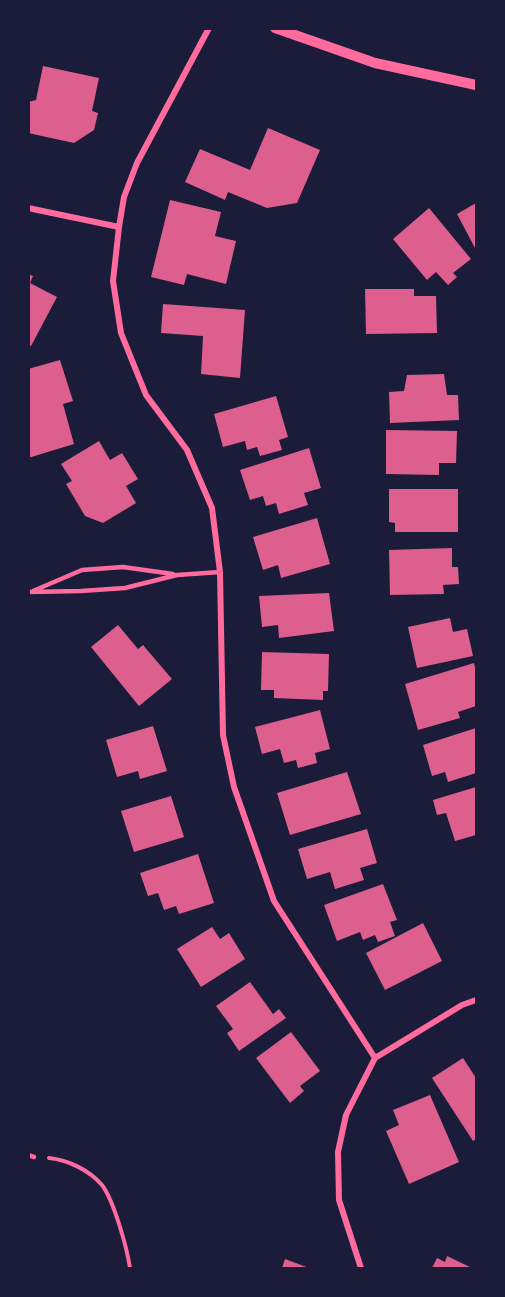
<!DOCTYPE html>
<html>
<head>
<meta charset="utf-8">
<style>
	body { margin:0 }
	#map { position:relative; width:505px; height:1297px; overflow:hidden; background:#1b1b3a; font-family:"Archivo Narrow",sans-serif }
	canvas { display:block }
	.frame { position:absolute; inset:0; border:30px solid #1b1b3a; pointer-events:none }
</style>
</head>
<body>
<div id="map">
<canvas width="505" height="1297"></canvas>
<div class="frame"></div>
</div>
<script>
const ctx = document.querySelector('canvas').getContext('2d');
ctx.lineJoin = 'round';
function paint(path, color) { ctx.fillStyle = color; ctx.fill(path, 'evenodd'); }
function strokePath(path, color, width, dash) { ctx.strokeStyle = color; ctx.lineWidth = width; ctx.lineCap = dash ? 'butt' : 'round'; ctx.setLineDash(dash || []); ctx.stroke(path); }
paint(new Path2D(`
	M43,66l56,12 -7,33 6,2 -4,17 -20,13 -46,-10v-31l8,-2z
	M268,128l52,22 -23,53 -30,5 -39,-16 -3,8 -40,-18 15,-33 50,21z
	M170,200l51,12 -6,24 21,5 -10,43 -39,-10 -3,11 -33,-8z
	M476,203v47l-19,-36z
	M429,208l42,51 -18,14 4,4 -9,8 -12,-13 -9,8 -34,-41z
	M28,274l5,2 -3,7 27,14 -26,49 -3,-1z
	M365,289h49v7h22l1,37 -71,1z
	M163,304l82,6 -5,68 -39,-4 2,-38 -42,-3z
	M60,360l13,41 -10,3 11,40 -46,14v-89z
	M444,374l3,21h11l1,25 -69,3 -1,-31 15,-1 3,-16z
	M276,396l12,41 -9,3 3,10 -22,6 -3,-9 -10,3 -2,-9 -22,6 -9,-33z
	M386,430l71,1 -1,32h-17v12l-53,-1z
	M99,441l11,19 12,-7 16,26 -12,7 10,17 -33,20 -18,-7 -19,-32 6,-3 -11,-17z
	M309,448l12,40 -17,5 4,12 -29,9 -3,-11 -10,3 -3,-10 -13,4 -10,-30z
	M389,489h69v43h-63v-9l-6,-1z
	M317,518l13,46 -49,14 -3,-13 -15,5 -10,-33z
	M452,548v19h6l1,17 -16,1 1,9 -54,1 -1,-45z
	M329,593l5,38 -55,7 -1,-13 -16,2 -3,-31z
	M450,618l3,14 14,-3 6,27 -56,12 -9,-41z
	M118,625l20,24 5,-4 29,34 -33,27 -48,-59z
	M262,652l67,2 -1,37h-5v9l-49,-2v-8h-13z
	M474,663l2,8v35l-18,6 2,6 -42,12 -13,-46z
	M320,710l10,39 -15,4 2,10 -19,5 -2,-8 -12,3 -4,-14 -18,5 -7,-27z
	M153,726l14,45 -27,8 -2,-8 -21,6 -11,-37z
	M476,728v45l-28,9 -3,-10 -13,4 -9,-31z
	M347,772l14,42 -71,21 -13,-42z
	M476,787v48l-21,6 -9,-28 -9,2 -4,-15z
	M171,796l13,41 -50,15 -13,-41z
	M367,829l10,34 -17,5 4,12 -29,9 -5,-17 -23,7 -9,-30z
	M198,854l16,49 -35,11 -3,-8 -12,4 -6,-17 -10,3 -8,-23z
	M383,884l14,36 -7,2 5,14 -17,6 -3,-7 -12,5 -3,-8 -23,9 -13,-36z
	M423,923l19,38 -57,29 -19,-37z
	M212,927l8,12 9,-6 16,26 -44,28 -24,-38z
	M250,982l23,32 6,-5 7,9 -47,33 -12,-18 6,-4 -17,-23z
	M291,1032l29,39 -20,15 4,5 -14,12 -34,-45z
	M463,1058l13,20v61l-3,2 -41,-63z
	M430,1095l29,67 -50,22 -23,-53 13,-6 -6,-15z
	M447,1256l25,12h-40l5,-10 8,4z
	M285,1259l24,9h-27z`), '#dd5f8e');
strokePath(new Path2D(`
	M49,1158c19,2 40,12 53,27 12,16 25,63 28,83`), '#ff6b9d', 4);
strokePath(new Path2D(`
	M33,591l49,-21 41,-3 50,7
	M28,592l53,-1 44,-3 52,-13 43,-3
	M28,1155l6,2`), '#ff6b9d', 4.5);
strokePath(new Path2D(`
	M209,28l-72,135 -13,34 -5,30 -6,54 8,52 25,62 41,55 25,58 8,64 3,163 11,52 40,114 101,157
	M28,208l91,19
	M361,1268l-22,-68 -1,-48 8,-37 29,-57 87,-53 14,-5`), '#ff6b9d', 6);
strokePath(new Path2D(`
	M275,28l100,35 101,22`), '#ff6b9d', 10);
</script>
</body>
</html>
